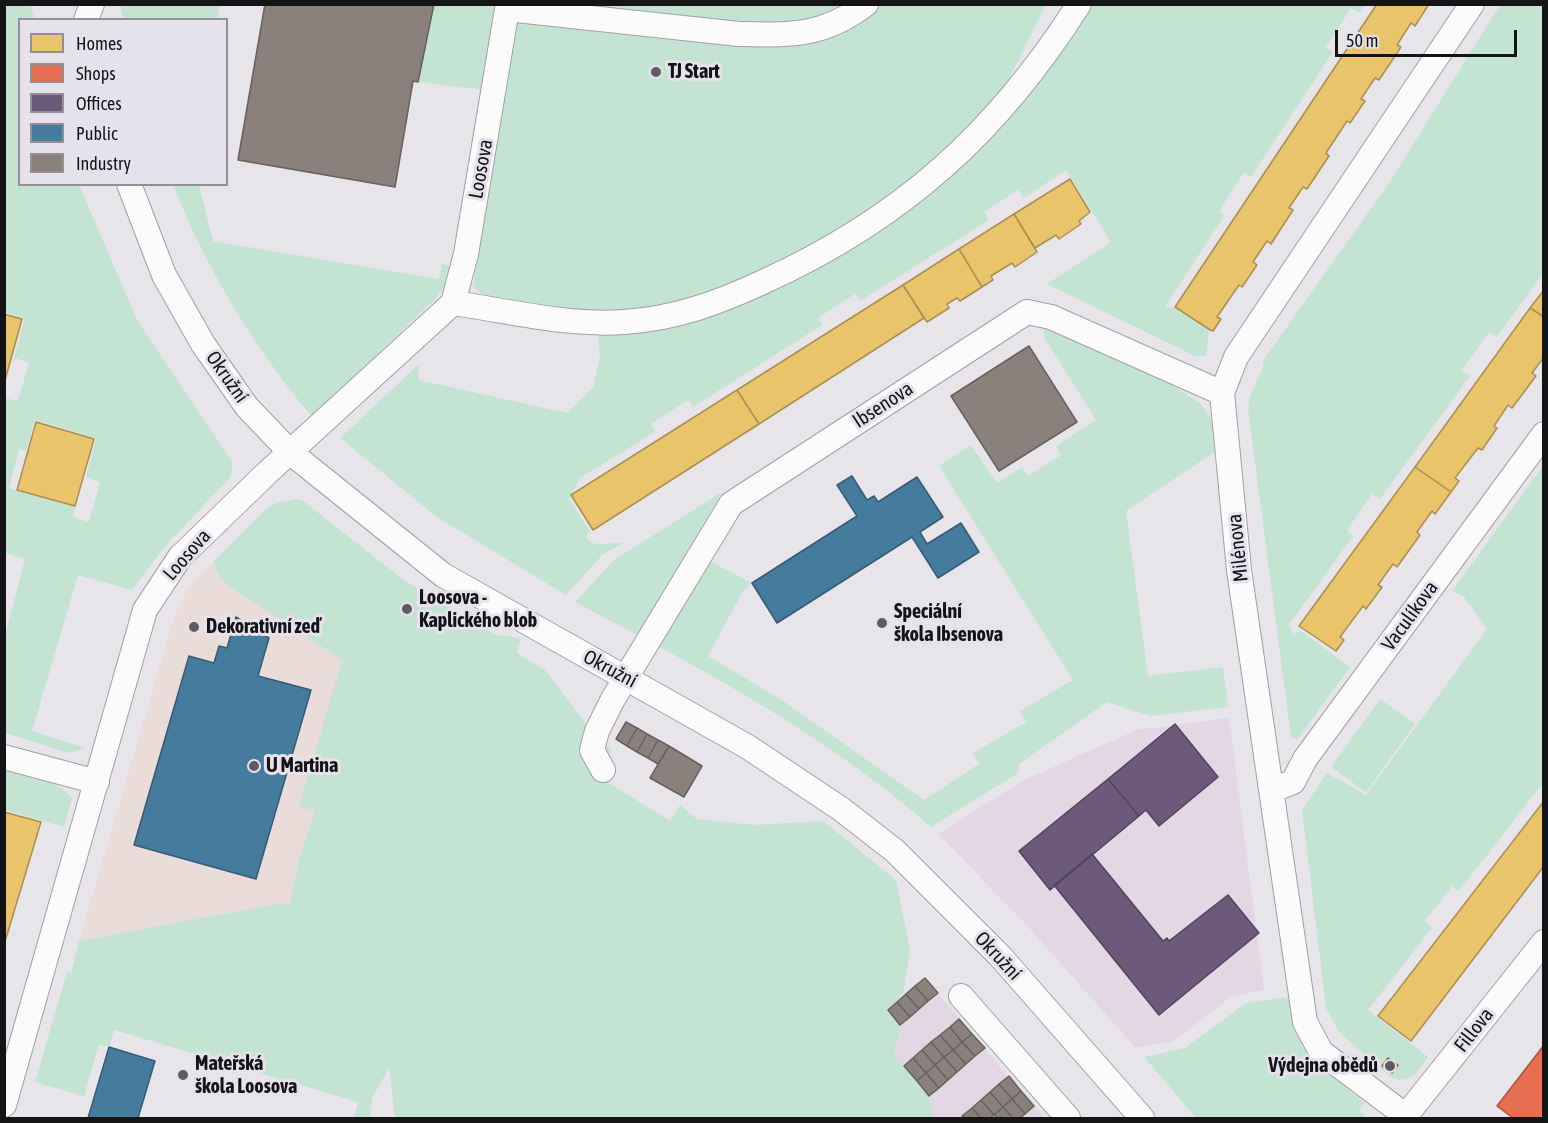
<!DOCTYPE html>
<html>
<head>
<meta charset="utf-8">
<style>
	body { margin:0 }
	#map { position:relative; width:1548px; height:1123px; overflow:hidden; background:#e7e4ea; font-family:"Asap Condensed",sans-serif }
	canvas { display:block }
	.frame { position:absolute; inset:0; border:6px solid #141316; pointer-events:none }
	.legend { position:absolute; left:18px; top:18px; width:210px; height:168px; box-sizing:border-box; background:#e6e2ec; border:2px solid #928f96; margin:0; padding:8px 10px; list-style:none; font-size:18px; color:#141316 }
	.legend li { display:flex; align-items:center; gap:12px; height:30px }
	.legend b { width:30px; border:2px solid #928f96 }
	.scale { position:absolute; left:1335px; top:30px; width:182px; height:27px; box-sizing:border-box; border:3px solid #141316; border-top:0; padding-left:8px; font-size:18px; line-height:21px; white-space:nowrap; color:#141316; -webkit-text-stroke:4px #e6e2ec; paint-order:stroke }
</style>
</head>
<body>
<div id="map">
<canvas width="1548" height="1123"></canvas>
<div class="frame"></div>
<ul class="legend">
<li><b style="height:16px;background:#e9c46a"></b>Homes</li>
<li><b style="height:16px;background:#e76f51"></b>Shops</li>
<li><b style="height:16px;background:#6d597a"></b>Offices</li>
<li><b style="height:16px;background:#457b9d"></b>Public</li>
<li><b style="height:16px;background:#8a817c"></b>Industry</li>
</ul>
<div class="scale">50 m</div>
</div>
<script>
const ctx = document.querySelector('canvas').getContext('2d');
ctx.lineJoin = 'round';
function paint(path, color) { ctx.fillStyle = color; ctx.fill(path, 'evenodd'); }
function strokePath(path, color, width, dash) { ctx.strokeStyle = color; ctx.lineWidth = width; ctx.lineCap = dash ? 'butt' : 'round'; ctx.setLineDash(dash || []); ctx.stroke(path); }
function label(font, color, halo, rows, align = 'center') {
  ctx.font = font + ' "Asap Condensed",sans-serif'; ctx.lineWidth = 6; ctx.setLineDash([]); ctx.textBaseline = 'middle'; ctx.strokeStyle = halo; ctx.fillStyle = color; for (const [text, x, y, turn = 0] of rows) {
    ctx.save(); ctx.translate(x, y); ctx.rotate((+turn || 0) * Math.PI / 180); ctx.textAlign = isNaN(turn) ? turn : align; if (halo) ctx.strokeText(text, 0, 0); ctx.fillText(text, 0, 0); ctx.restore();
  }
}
paint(new Path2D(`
	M214,561l3,12 8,10 117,77 -42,146 15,5 -17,52 -8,41 -9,-1 -202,38 96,-327 13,-27z`), '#eadcd8');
paint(new Path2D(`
	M1229,718l35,272 -32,6 -60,46 -37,5 -112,-126 -85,-87 84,-53 115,-51z
	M925,978l96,114 24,26h-111l-5,-22 -35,-40 6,-31 -12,-15z`), '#e2d7e3');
paint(new Path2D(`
	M5,4l26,1 3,14 -14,1v164l59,1 58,135 96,143 -3,15 -65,68 -33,44 -54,-15 -46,156 54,17 -17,5 -64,-20v-97l20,-77 -20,-6v-155l13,3 11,-39 -15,-4 11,-40 -20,-6zM35,420l61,18 -10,39 14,5 -11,40 -16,-5 2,-10 -66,-19 10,-39 7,2z
	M120,5v-1l100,1 -3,15 -94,-1z
	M434,5h612l-52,104 -46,43 -98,76 -113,57 -79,24 -83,4 -89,-16 -13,-10 32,-195 -87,-10z
	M1088,5h276l-5,8 -8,-5 -25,39 7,5 -82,125 -7,-5 -25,39 5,5 -59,91 9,1 35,23 -3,25h-11l-148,-72 64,-42 -45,-72 -42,28 -6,-8 -34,22 5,8 -129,81 -5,-7 -36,23 3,8 -129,82 -5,-7 -37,24 4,8 -75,46 -11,21 21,32 -5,7 10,6 28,-1 -20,11 -37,41 -129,-78 -97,-79 78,-73 1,15 148,33 26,-25 7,-32 -3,-26 67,-5 263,-133 66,-57 31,-36z
	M1500,5h43v268l-46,64 -8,-5 -27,38 8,6 -90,123 -8,-5 -25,36 6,6 -64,89 5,11 6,-6 50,37 -53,73 -6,-3 -43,-328 2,-13 14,-31 -2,-3 127,-179z
	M173,185h26l14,56 226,38 3,-15 8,2 -3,17 -12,16 -123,118c-59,-71 -105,-147 -139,-232z
	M1043,325l116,52 41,26 11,15 7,32 -92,61 22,165 75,-9 5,40 -78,9 -43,-14 -88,62 -1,9 -87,54c-106,-93 -232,-160 -356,-225l39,-42 108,-68 -34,58 64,33 -9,8 -35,65 72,43 144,101 55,-36 -6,-11 53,-31 -6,-11 53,-31 -134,-214 32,-21 26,38 25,-16 6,9 33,-21 -5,-9 40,-26 -51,-81z
	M1543,466v317l-84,108 -7,-5 -27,35 7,7 -64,82 60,47c-11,15 -18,28 -38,20l-51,-45 -13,-24 -24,-198 25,-37 39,22 121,-166 -23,-32 -12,-6z
	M295,499l7,1 103,81 91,54 25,3 -4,15 28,17 52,68 15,12 -16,25 74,46 10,-16 17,14 57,6 69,-4 73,59 14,70 -7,43 -15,17 12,15 -6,31 35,40 5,22h-539l-6,-50 -17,30 -2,20h-16l4,-16 -244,-72 -5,17 -10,-3 -15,52 -49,-14 32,-110 4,1 8,-32 202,-38 9,1 8,-41 17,-52 -16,-5 43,-146 -117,-77 -8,-10 -3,-12 53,-53 7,-4z
	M1380,699l35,25 -49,68 -35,-25z
	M4,768c25,7 50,11 68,30l-8,29 -59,-17z
	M1288,997c15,55 33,72 77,106l-6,7 8,8h-171l-52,-61 41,-9 61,-45z`), '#c4e4d3');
const homes = new Path2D(`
	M1377,4h52l-14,22 -4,-3 -14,22 4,2 -22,33 -4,-2 -14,21 4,2 -15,22 -3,-2 -21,32 3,3 -22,33 -4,-2 -14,21 4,2 -22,34 -4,-3 -14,21 4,3 -15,22 -3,-2 -22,32 4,2 -8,12 -3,-1 -35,-23z
	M1070,179l20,33 -11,9 2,3 -22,15 -3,-4 -21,13 -21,-34z
	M1014,214l23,38 -22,15 -3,-4 -21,13 2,4 -11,7 -23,-38z
	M959,249l23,38 -22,14 -3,-3 -10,6 2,4 -22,14 -24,-37z
	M903,285l21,33 -165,106 -22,-34z
	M1544,290v27l-14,-9z
	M1530,308l14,9v40l-12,16 4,3 -24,32 -4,-3 -14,21 3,2 -15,22 -4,-2 -23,30 4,3 -8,11 -36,-25z
	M4,314l18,5 -18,65z
	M737,390l22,34 -166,106 -22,-35z
	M36,422l58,17 -19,67 -58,-16z
	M1415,467l36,25 -16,22 -3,-3 -15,21 3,3 -23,32 -4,-3 -15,21 4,2 -16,22 -3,-3 -23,31 4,3 -8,11 -37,-25z
	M1544,801v65l-133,175 -33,-25z
	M4,812l37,10 -37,123z`);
paint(homes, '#e9c46a');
strokePath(homes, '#a98f51', 1.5);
const shops = new Path2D(`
	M1544,1045v73h-31l-16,-12z
	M1388,1058l10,7 -6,8 -10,-7z`);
paint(shops, '#e76f51');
strokePath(shops, '#a8533f', 1.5);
const offices = new Path2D(`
	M1175,724l43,53 -59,49 -13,-16 -7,6 -31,-37z
	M1108,779l31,37 -89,74 -31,-39z
	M1092,854l71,87 4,-3 2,3 59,-46 31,38 -100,82 -105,-130z`);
paint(offices, '#6d597a');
strokePath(offices, '#52445c', 1.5);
const public = new Path2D(`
	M852,476l15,24 7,-4 4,6 39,-25 26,40 -23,15 7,12 34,-21 18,29 -41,26 -26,-41 -135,86 -25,-40 105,-67 -20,-31z
	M236,617l33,21 -11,38 53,14 -55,189 -122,-34 55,-189 25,7 5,-17 8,2z
	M109,1047l46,14 -17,57h-50z`);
paint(public, '#457b9d');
strokePath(public, '#365c74', 1.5);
const industry = new Path2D(`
	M265,4h169l-16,78 -5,-1 -18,106 -157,-27z
	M1029,346l48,76 -78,49 -48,-75z
	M626,722l11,6 -10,18 -11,-7z
	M637,728l10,6 -10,18 -10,-6z
	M647,734l11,6 -10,18 -11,-6z
	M658,740l11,6 -11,18 -10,-6z
	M669,746l33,20 -18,31 -34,-19z
	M925,978l13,15 -10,8 -13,-15z
	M915,986l13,15 -9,8 -13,-15z
	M906,994l13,15 -9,8 -13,-15z
	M897,1002l13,15 -10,8 -12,-15z
	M959,1019l13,15 -10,8 -12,-15z
	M950,1027l12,15 -9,8 -13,-15z
	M972,1034l13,14 -10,8 -13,-14z
	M940,1035l13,15 -9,7 -13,-15z
	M931,1042l13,15 -9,8 -13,-15z
	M962,1042l13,14 -9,8 -13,-14z
	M922,1050l13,15 -9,8 -13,-15z
	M953,1050l13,14 -9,8 -13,-15z
	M944,1057l13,15 -9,8 -13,-15z
	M913,1058l13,15 -9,8 -13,-15z
	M935,1065l13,15 -9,8 -13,-15z
	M926,1073l13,15 -10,8 -12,-15z
	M1009,1076l12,15 -9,8 -13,-15z
	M999,1084l13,15 -9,8 -13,-15z
	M1021,1091l13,15 -9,8 -13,-15z
	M990,1092l13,15 -9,8 -13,-15z
	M1012,1099l13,15 -5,4h-7l-10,-11z
	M981,1100l13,15 -4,3h-9l-9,-10z
	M1003,1107l10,11h-16l-3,-3z
	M972,1108l9,10h-16l-3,-2z`);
paint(industry, '#8a817c');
strokePath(industry, '#67605d', 1.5);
const minor = new Path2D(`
	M86,20l6,-16
	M129,184l35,91 39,69 44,63 44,46 152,122 305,172 93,62 54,42 105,105 142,162
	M453,303c56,8 115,23 171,19 50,-3 94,-19 139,-40 139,-63 235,-150 316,-278
	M4,757l93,25
	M603,770l-11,-20 5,-19 16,-32 118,-195 296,-192 24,5 171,76
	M1272,790l21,-8 12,-23 239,-325
	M961,996l107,122
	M4,1105l141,-495 35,-53 88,-85 185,-169 13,-49 41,-245 232,25c52,1 84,3 127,-30
	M1406,1116l-85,-64 -16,-30 -66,-452 -17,-177 14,-36 236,-353
	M1404,1118l140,-176`);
strokePath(minor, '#a2a0a4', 26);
strokePath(minor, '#fbfbfc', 24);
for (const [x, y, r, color] of [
	[656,72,6,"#5e5c60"],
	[407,609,6,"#5e5c60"],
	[882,623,6,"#5e5c60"],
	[194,627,6,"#5e5c60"],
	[254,766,6,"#5e5c60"],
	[1390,1066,6,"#5e5c60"],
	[183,1075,6,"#5e5c60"]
]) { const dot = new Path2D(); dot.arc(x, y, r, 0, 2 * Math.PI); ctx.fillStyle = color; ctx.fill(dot); strokePath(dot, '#e6e2ec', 2); }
label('bold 20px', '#141316', '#e6e2ec', [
	["TJ Start",668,72],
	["Loosova -",419,598],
	["Kaplického blob",419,621],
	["Speciální",894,612],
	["škola Ibsenova",894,635],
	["Dekorativní zeď",206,627],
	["U Martina",266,766],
	["Mateřská",195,1064],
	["škola Loosova",195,1087],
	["Výdejna obědů",1378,1066,"right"]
], 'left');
label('20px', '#141316', '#e6e2ec', [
	["Loosova",481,169,-80],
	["Okružní",227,377,55],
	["Ibsenova",883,405,-33],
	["Milénova",1238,548,-96],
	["Loosova",187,555,-49],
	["Vaculíkova",1410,616,-54],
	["Okružní",610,669,28],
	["Okružní",998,956,47],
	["Fillova",1474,1030,-52]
]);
</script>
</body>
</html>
